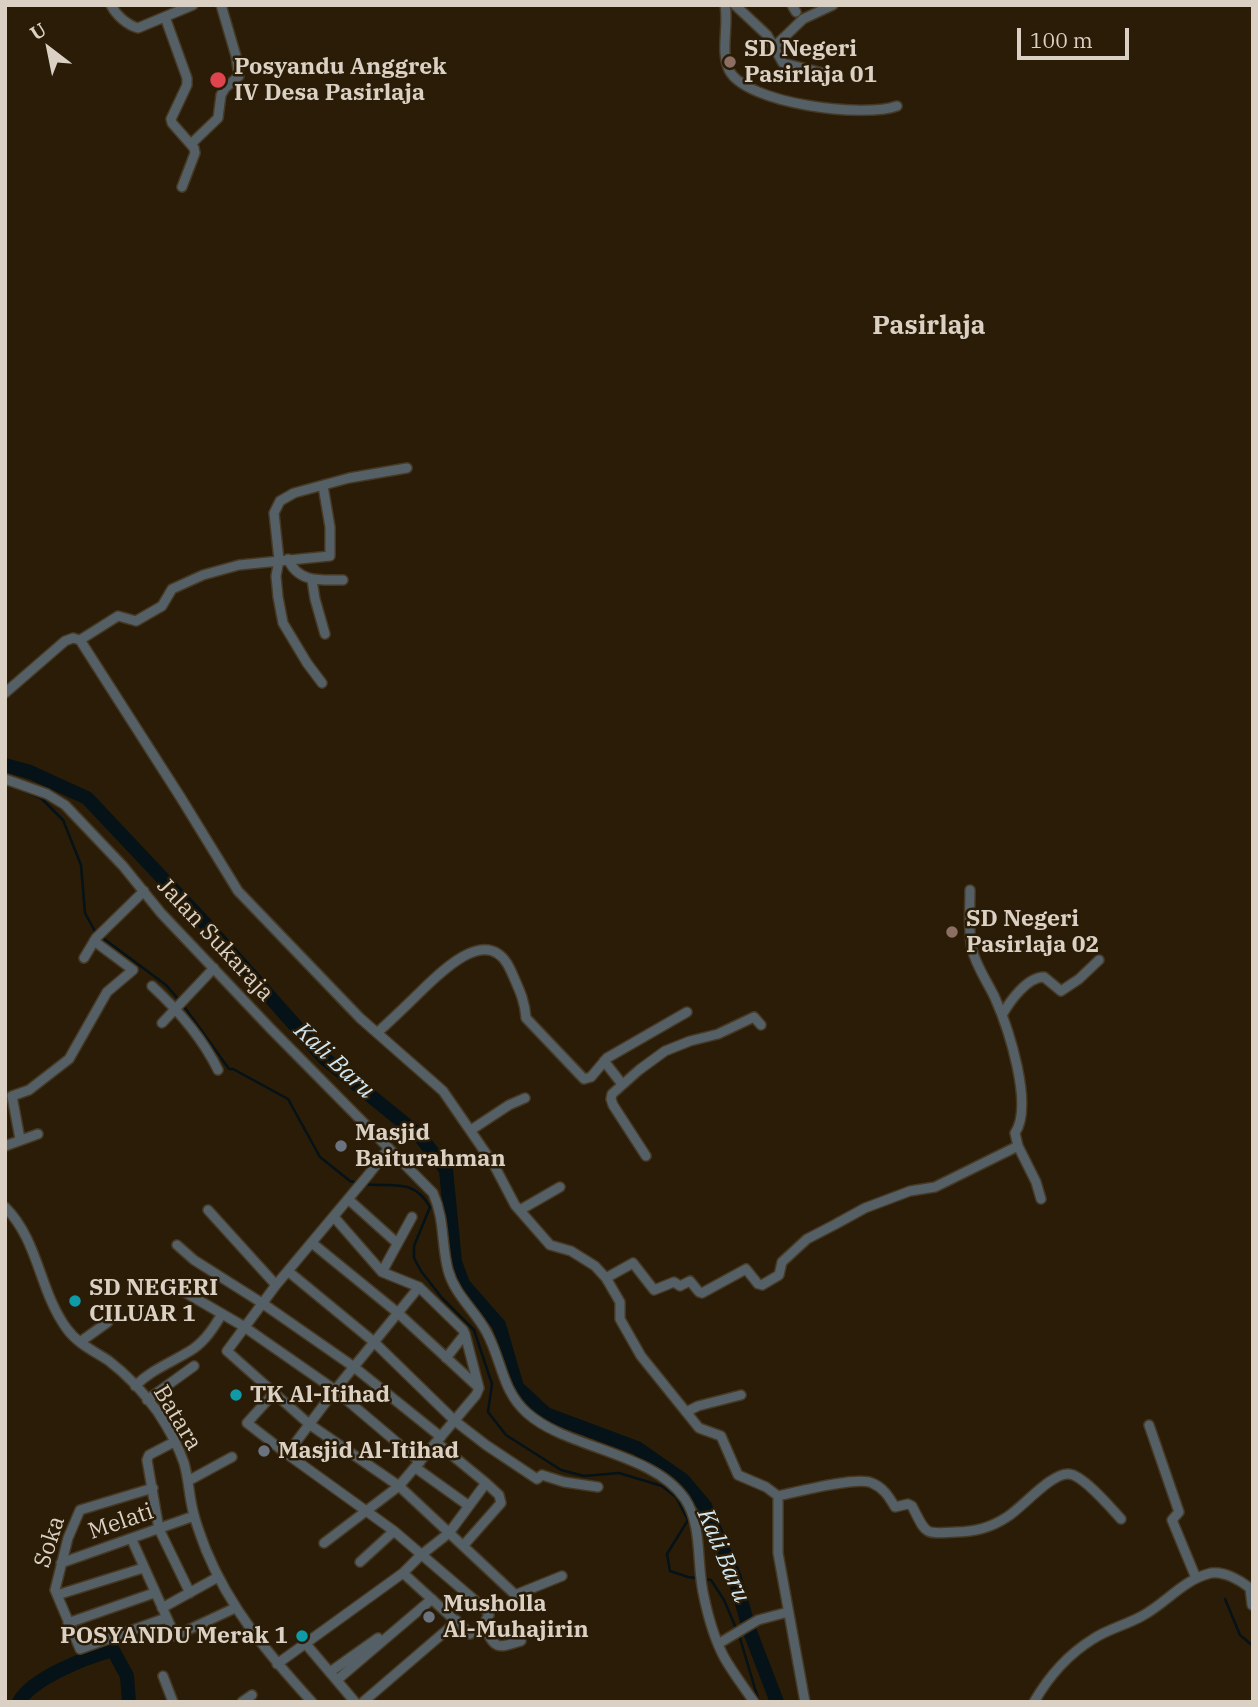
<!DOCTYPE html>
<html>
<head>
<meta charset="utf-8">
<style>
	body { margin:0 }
	#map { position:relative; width:1258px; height:1707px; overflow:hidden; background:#2a1c06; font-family:"IBM Plex Serif",serif }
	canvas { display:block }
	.frame { position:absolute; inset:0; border:7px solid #dad1c4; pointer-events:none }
	.north { position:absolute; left:14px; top:14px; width:70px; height:70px; -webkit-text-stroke:5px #2a1c06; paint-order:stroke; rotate:328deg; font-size:19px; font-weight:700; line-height:28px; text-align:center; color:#dad1c4 }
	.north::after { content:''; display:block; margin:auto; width:24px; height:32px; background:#dad1c4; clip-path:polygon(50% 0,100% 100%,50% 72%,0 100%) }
	.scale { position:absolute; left:1017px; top:28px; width:112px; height:32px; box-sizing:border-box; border:4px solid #dad1c4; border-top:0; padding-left:9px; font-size:21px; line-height:24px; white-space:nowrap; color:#dad1c4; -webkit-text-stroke:5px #2a1c06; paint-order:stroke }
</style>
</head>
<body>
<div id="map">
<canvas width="1258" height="1707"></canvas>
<div class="frame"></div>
<div class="north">U</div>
<div class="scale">100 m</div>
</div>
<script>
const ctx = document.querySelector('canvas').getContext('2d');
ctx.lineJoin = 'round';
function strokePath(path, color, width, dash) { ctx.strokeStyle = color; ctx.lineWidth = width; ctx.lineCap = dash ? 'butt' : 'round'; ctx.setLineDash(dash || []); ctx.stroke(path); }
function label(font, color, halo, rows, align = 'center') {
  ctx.font = font + ' "IBM Plex Serif",serif'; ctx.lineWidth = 5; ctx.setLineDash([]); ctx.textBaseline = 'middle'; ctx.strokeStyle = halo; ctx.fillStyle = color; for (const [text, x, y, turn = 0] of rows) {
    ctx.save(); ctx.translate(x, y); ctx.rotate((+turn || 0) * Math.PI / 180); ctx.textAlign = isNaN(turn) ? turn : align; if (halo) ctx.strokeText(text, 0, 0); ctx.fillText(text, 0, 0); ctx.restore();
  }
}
strokePath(new Path2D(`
	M17,788l24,10 22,22 18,45 4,48 11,20 70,52 13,15
	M183,1005l46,64h4l55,30 32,58 30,24 8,2
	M365,1184c26,4 48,-7 65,23l-16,39v12l7,13 21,27 32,32 18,54 -4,28 18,23 55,35 23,6 35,-3 43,13 14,11 12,23 -21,34 3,17 18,6 23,3 13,20 12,28
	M667,1477l3,-7
	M1225,1599l15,36 13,11
	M739,1635l20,67`), '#051218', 2.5);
strokePath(new Path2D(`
	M5,765l25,7 57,26 113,120 124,140 96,78 26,34 9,92 8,22 36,41 18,62 29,27 91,34 46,32 22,26 30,72 14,51 28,73
	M19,1702c13,-24 68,-45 94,-52l14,26 2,26`), '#051218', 14);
const minor = new Path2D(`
	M111,5c5,10 16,20 27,23l55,-23
	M725,5c4,21 -5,45 4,65 17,34 135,48 168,36
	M735,5l32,30 16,28 44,11
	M792,5l4,7
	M165,17l22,61v7l-16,34 1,4 22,25 1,5 -13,34
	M774,47l29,-28 30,-14
	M191,144l27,-26 3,-23 4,-7 14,-12 -3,-20 -15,-51
	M288,559c10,24 33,21 55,21
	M312,580l3,19 10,35
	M80,640l38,-24 18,5 26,-15 10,-17 31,-14 36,-10 91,-9v-29l-7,-41
	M322,683l-15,-20 -24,-40 -5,-26 -2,-21 3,-16 -5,-47 6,-12 14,-8 55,-15 58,-10
	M5,693l60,-52 8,-3 7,2 101,158 57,93 122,127 83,73 51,74 21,40 35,40 21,6 24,15 11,12 14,24v17l21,37 58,72 22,8 17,39 28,12 12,9v57l27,149
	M5,779l42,15 18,11 58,61 38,47 110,116 162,164c12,27 8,50 15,77 7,26 28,41 39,63 15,28 15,58 40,80 40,36 126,39 158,86 18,27 11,66 19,98 4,19 11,43 20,60 9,16 20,30 30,45
	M84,958l12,-20 48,-47
	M152,986c27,25 50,51 66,84
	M1002,1015c8,-14 25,-38 42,-38l17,14 18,-12 20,-19
	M162,1023l52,-55
	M377,1033c13,-12 27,-25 40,-38 22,-21 72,-75 94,-24 7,16 14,29 15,47l58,61 7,-2 16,-19 80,-46
	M604,1061l18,23
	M471,1130l38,-25 16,-7
	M20,1139l-8,-43 17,-6 40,-31 38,-67 26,-22 -39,-29
	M5,1146l33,-12
	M1018,1146l18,36 5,17
	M389,1148l-20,26 -93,111 -49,66 82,73 90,62 124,116
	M646,1156l-33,-51 -2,-6 1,-5 27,-24 26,-19 25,-10 28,-7 36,-17 7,8
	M348,1199l49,44
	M5,1207c34,34 34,84 62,122 11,15 27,22 42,32 17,13 35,32 48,50 10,15 21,34 27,52 5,17 5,35 10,52 3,12 8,24 12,35 24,59 64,106 106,152
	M208,1210l68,75
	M520,1210l40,-23
	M334,1217l48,55 37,15 44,43 2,4 -19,24
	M312,1243l86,70 80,74
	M177,1245l17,15 68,43 92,64 87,70
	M289,1272l85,70 81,79 31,24 51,34 5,-4 22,7 34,5
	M382,1272l30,-55
	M606,1278l27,-15 21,27 20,-8 6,4 10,-5 9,11 3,1 44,-24 12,15 4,1 17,-10 3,-13 25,-23 27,-14 31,-17 45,-17 25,-4 83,-41 -3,-13c19,-28 -7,-106 -20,-135 -7,-15 -19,-32 -23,-49 -4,-19 -2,-40 -2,-59
	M419,1287l-84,103 -48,64 107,77 91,78 4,6 -6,10c13,24 12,24 38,16
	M181,1290l62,36 92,64 85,72
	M80,1342l28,-20
	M135,1386c17,-17 38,-24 58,-37 13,-9 21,-22 29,-35
	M274,1393l-27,30 40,31
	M147,1400l47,-34
	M686,1412l12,-6 43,-11
	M1149,1425l30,87 -7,8 24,58
	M174,1442l-25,13 -2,5 12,69 31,64
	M416,1468l53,38
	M188,1481l44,-24
	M153,1488l-73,22 -12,28 -13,52 25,59 86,-31
	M778,1496c19,-4 79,-20 94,-13 12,5 17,14 23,24l13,-3 4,2c15,29 11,28 44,26 18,0 36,-5 51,-15 16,-10 45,-45 62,-43 14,1 42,34 52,45
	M132,1540l43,96 60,-28
	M324,1543l75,-57 77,-91 3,-7 -14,-54
	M463,1546l38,-43 -2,-8 -13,-12
	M360,1562l34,-31
	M61,1563l133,-47
	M403,1573l67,61
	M57,1595l86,-27
	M515,1595l47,-19
	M162,1608l56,-31
	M68,1623l86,-30
	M305,1643l50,59
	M718,1644l40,-24 30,-8
	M277,1664l126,-91 18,-18 28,-22 37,-50 -50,-41
	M330,1672l48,-34
	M163,1676l10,26
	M337,1680l95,-81
	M242,1702l10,-7
	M363,1702l92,-79 1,-3
	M1034,1702c15,-26 33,-47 59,-63 15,-10 33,-14 49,-23 23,-12 42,-37 69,-43 13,-2 29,7 39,15l2,17`);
strokePath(minor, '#463924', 12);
strokePath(minor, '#545f66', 9);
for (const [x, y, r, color] of [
	[730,62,7,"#8d6e63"],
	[218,80,9,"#e0444e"],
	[952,932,7,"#8d6e63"],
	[341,1146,7,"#6b7280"],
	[75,1301,7,"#0f9aa8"],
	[236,1395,7,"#0f9aa8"],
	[264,1451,7,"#6b7280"],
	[429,1617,7,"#6b7280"],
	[302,1636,7,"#0f9aa8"]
]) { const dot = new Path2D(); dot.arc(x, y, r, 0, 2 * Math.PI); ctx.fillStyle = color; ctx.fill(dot); strokePath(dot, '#2a1c06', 2.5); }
label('bold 23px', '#dad1c4', '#2a1c06', [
	["SD Negeri",744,49],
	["Pasirlaja 01",744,75],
	["Posyandu Anggrek",234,67],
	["IV Desa Pasirlaja",234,93],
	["SD Negeri",966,919],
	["Pasirlaja 02",966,945],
	["Masjid",355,1133],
	["Baiturahman",355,1159],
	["SD NEGERI",89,1288],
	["CILUAR 1",89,1314],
	["TK Al-Itihad",250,1395],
	["Masjid Al-Itihad",278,1451],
	["Musholla",443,1604],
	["Al-Muhajirin",443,1630],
	["POSYANDU Merak 1",288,1636,"right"]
], 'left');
label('23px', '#dad1c4', '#2a1c06', [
	["Jalan Sukaraja",215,940,47],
	["Batara",177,1418,59],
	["Melati",121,1522,-19],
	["Soka",50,1542,-72]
]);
label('italic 24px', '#d1e8f3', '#2a1c06', [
	["Kali Baru",334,1061,43],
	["Kali Baru",723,1556,67]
]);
label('bold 26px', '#dad1c4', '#2a1c06', [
	["Pasirlaja",929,326]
]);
</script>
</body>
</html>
